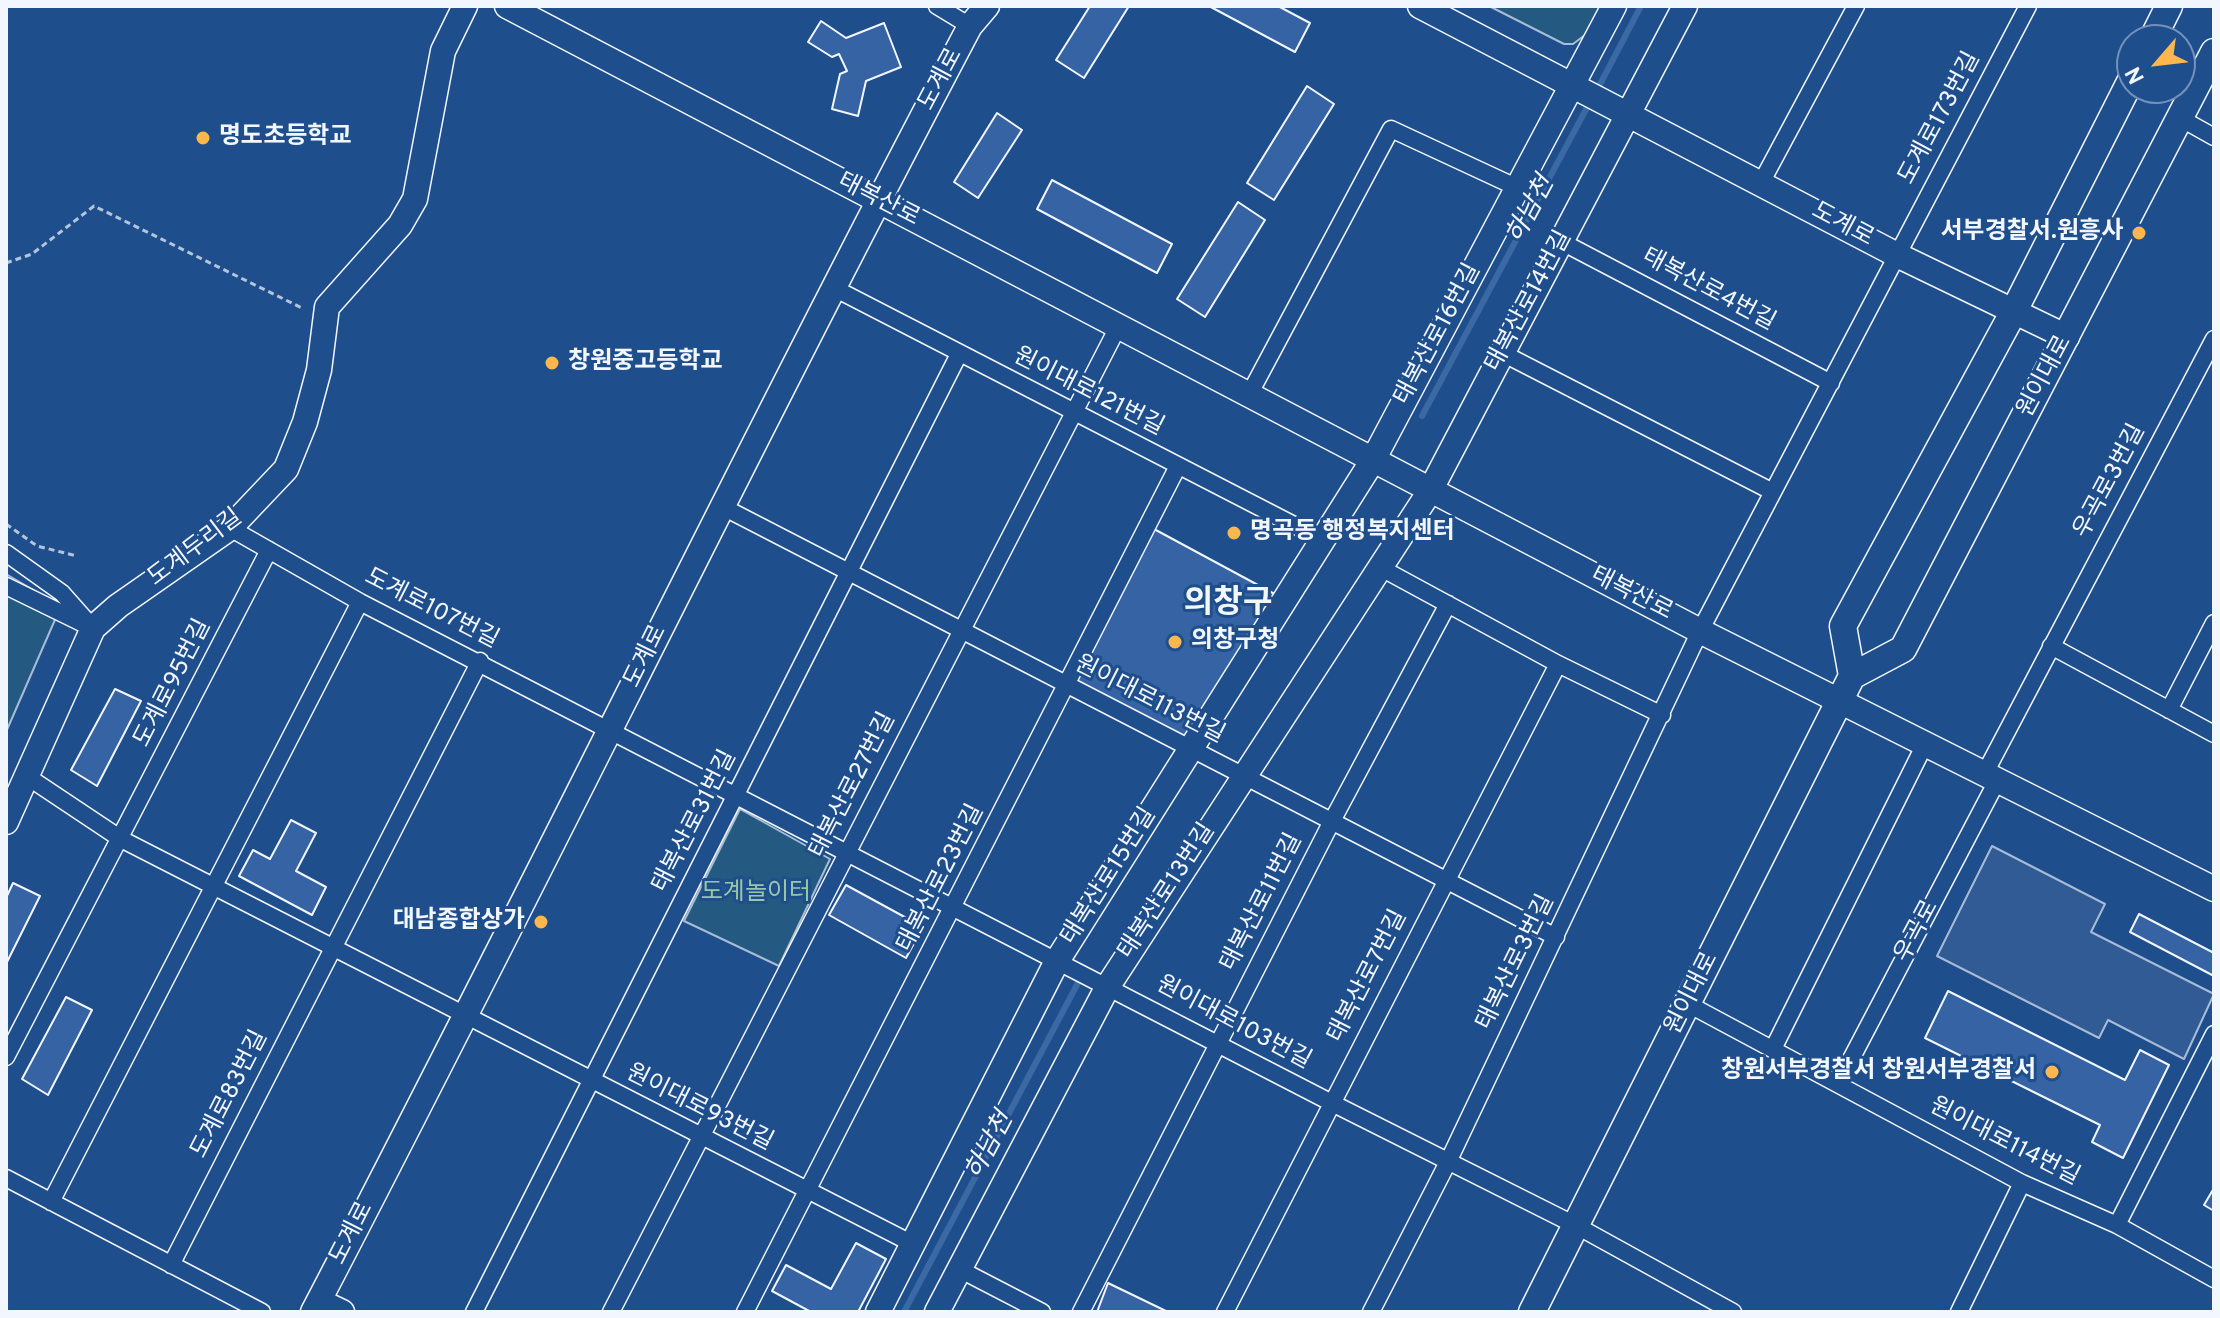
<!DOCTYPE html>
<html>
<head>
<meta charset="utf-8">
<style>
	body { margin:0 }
	#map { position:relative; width:2220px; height:1318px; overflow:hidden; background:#1f4e8c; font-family:Overpass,sans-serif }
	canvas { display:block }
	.frame { position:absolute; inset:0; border:8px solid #f2f6ff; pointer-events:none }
	.north { position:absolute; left:2116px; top:24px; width:80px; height:80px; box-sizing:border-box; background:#1f4e8c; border:2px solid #7391ba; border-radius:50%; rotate:242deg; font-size:22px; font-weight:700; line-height:32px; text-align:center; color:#f2f6ff }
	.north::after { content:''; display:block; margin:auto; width:28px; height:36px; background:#ffb74d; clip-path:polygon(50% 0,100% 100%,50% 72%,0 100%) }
</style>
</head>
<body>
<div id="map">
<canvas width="2220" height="1318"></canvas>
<div class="frame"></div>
<div class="north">N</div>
</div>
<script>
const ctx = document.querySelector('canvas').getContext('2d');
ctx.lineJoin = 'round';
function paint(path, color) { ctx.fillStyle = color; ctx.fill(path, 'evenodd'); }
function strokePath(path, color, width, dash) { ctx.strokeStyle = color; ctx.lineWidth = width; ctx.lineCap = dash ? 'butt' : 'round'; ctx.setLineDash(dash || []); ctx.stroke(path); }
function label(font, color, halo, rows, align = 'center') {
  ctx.font = font + ' Overpass,"Noto Sans KR",sans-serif'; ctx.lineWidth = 6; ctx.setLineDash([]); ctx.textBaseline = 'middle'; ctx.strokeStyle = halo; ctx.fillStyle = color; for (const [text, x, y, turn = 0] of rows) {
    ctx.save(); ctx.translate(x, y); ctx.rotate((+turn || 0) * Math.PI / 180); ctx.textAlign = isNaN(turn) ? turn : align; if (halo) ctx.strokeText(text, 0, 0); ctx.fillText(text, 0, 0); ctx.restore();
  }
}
const green = new Path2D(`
	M1489,6h112l-16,29 -12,9h-9z
	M6,574l55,32 -55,126z
	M740,809l90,50 -51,107 -95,-45z`);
paint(green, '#245a82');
strokePath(green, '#a8bbd7', 2);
const parking = new Path2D(`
	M1992,846l113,58 -14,28 123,62 -30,65 -76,-39 -9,18 -162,-82z`);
paint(parking, '#305b95');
strokePath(parking, '#a8bbd7', 2);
strokePath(new Path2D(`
	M1596,92l45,-86
	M1422,416l168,-314
	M904,1312l175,-331`), '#3b69a3', 6);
const building = new Path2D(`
	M1090,6h39l-45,72 -28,-18z
	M1209,6h69l32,17 -15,29z
	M821,21l25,17 38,-15 17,44 -35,14 -8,35 -26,-7 8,-35 7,-3 -8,-17 -7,3 -24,-15z
	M1307,86l27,18 -60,96 -27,-17z
	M997,113l25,17 -44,68 -24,-16z
	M1052,180l120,64 -15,29 -120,-64z
	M1238,202l27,18 -60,97 -28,-18z
	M1154,529l128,69 -94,148 -115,-60z
	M115,689l26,12 -44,85 -26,-16z
	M291,820l25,13 -20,38 30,16 -14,28 -73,-39 14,-26 17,9z
	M13,883l27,13 -34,68v-66z
	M846,885l77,42 -17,31 -77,-43z
	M2139,914l75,39v23l-84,-44z
	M1948,991l177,89 15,-30 29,15 -46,93 -31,-16 8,-17 -175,-87z
	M66,997l26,13 -44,85 -26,-16z
	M2214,1188v23l-10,-6z
	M856,1243l30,16 -28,53h-47l-39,-21 14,-26 45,24z
	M1108,1283l60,29h-71z`);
paint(building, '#3563a3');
strokePath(building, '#f2f6ff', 2);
const street = new Path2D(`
	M937,6l33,20
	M2180,118l34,19
	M1761,183l95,-177
	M1562,242l269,141
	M832,287l491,253
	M1504,354l269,138
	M1250,393l141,-264 127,59
	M721,506l835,431
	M230,528l130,74 972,501 245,123 156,86
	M6,553l56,40 31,35
	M1381,568l177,96 104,51
	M6,586l86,42
	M2051,646l163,88
	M2169,710l45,-87
	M1985,773l229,-434
	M28,777l93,62 792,405
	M1688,1004l334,179 95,42 97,54
	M1773,1049l153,-307
	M6,1057l263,-507
	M1838,1084l159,-303
	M6,1178l256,134
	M51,1202l309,-600
	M2117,1225l97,-191
	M171,1265l309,-604
	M959,1269l83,43
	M474,1312l485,-958
	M611,1312l508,-987
	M745,1312l433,-846
	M1081,1312l251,-491 116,-217
	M1225,1312l333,-648
	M1371,1312l77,-150 252,-531 328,-625
	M1959,1312l63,-129`);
const secondary = new Path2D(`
	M507,6l1193,625 514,258
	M1420,6l477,249 170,82
	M6,822l87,-194 25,-22 112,-78 56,-59 19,-47 14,-52 8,-63 73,-82 15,-26 28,-148 22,-45
	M319,1301l23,11
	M313,1312c223,-427 432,-860 657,-1286l17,-20
	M878,1312l179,-351 316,-501 241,-454
	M937,1312l171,-326 322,-495 255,-485`);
const primary = new Path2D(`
	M2152,40l17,-34
	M1852,676l51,-27 311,-597
	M1532,1312l320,-636 -9,-50 171,-315 118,-233`);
strokePath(street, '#f2f6ff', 19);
strokePath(secondary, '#f2f6ff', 27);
strokePath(primary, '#f2f6ff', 29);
strokePath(new Path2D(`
	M6,263l26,-9 62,-48 210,103
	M6,524l31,22 40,10`), '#b3c4dc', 3, [6, 4]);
strokePath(street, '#1f4e8c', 16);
strokePath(secondary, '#1f4e8c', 24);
strokePath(primary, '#1f4e8c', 26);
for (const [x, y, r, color] of [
	[203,138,8,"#ffb74d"],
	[2139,233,8,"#ffb74d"],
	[552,363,8,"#ffb74d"],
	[1234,533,8,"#ffb74d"],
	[1175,642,8,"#ffb74d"],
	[541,922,8,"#ffb74d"],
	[2052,1072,8,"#ffb74d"]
]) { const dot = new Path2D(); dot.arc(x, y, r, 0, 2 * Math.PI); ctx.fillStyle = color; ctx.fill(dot); strokePath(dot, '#1f4e8c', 3); }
label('24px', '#f2f6ff', '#1f4e8c', [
	["도계로",942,80,-62],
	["도계로173번길",1941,119,-62],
	["태복산로",878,201,27],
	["도계로",1842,226,28],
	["태복산로4번길",1708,291,28],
	["태복산로14번길",1530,302,-62],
	["태복산로16번길",1439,335,-62],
	["원이대로",2046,377,-62],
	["원이대로121번길",1088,393,27],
	["우곡로3번길",2111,482,-62],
	["도계두리길",196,549,-37],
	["태복산로",1631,595,27],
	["도계로107번길",431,610,27],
	["도계로",647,657,-64],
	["도계로95번길",174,684,-63],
	["원이대로113번길",1149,701,27],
	["태복산로27번길",854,786,-63],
	["태복산로31번길",696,822,-63],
	["태복산로15번길",1110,877,-58],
	["태복산로23번길",942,879,-63],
	["태복산로13번길",1168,892,-57],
	["태복산로11번길",1263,903,-63],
	["우곡로",1918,932,-62],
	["태복산로3번길",1517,963,-64],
	["태복산로7번길",1369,977,-63],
	["원이대로",1693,994,-63],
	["원이대로103번길",1233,1024,28],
	["도계로83번길",231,1095,-63],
	["원이대로93번길",699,1109,27],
	["원이대로114번길",2004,1143,27],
	["도계로",353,1234,-63]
]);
label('bold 24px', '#f2f6ff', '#1f4e8c', [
	["명도초등학교",219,138],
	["서부경찰서.원흥사",2123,233,"right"],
	["창원중고등학교",568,363],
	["명곡동 행정복지센터",1250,533],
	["의창구청",1191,642],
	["대남종합상가",525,922,"right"],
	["창원서부경찰서 창원서부경찰서",2036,1072,"right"]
], 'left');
label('24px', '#97c8a6', '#1f4e8c', [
	["도계놀이터",756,894]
]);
label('italic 26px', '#f2f6ff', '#1f4e8c', [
	["하남천",1532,211,-62],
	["하남천",991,1147,-62]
]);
label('bold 32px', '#f2f6ff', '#1f4e8c', [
	["의창구",1228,606]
]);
</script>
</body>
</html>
